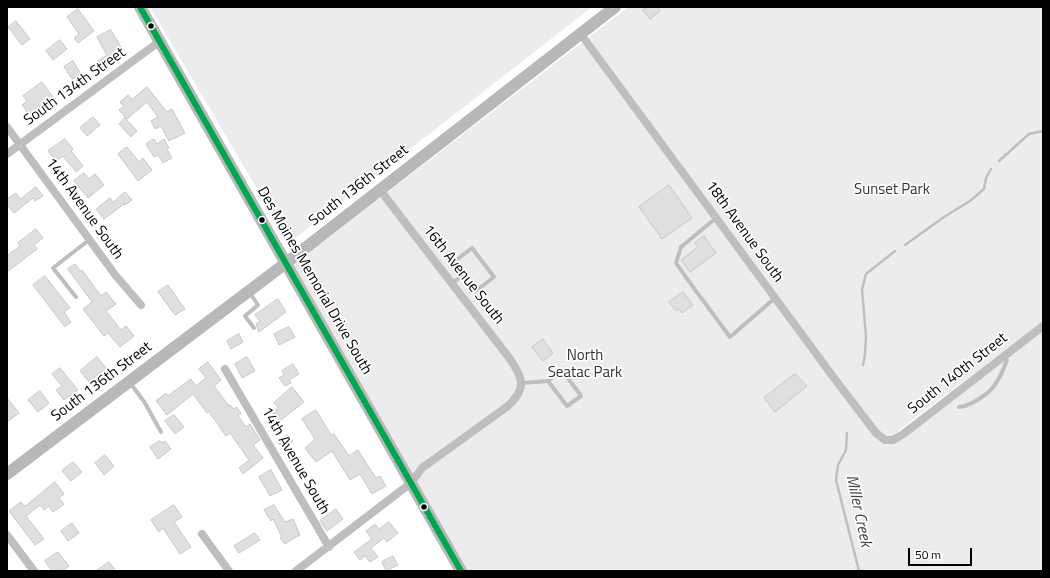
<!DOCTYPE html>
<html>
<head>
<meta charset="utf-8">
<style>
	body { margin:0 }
	#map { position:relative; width:1050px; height:578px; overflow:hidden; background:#fff; font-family:"Titillium Web",sans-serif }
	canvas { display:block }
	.frame { position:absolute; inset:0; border:8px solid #000; pointer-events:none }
	.scale { position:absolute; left:908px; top:548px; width:64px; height:18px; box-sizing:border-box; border:2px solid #000; border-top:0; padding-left:5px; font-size:12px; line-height:14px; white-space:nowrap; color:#000; -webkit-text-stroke:3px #fff; paint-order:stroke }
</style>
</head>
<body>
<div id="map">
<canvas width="1050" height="578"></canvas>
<div class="frame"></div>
<div class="scale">50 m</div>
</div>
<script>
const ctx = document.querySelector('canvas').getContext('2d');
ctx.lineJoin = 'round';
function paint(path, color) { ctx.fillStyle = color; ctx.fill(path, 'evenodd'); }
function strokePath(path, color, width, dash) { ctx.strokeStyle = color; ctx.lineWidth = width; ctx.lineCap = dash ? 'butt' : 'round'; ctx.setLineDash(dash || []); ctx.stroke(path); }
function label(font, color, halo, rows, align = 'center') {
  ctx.font = font + ' "Titillium Web",sans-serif'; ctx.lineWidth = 3.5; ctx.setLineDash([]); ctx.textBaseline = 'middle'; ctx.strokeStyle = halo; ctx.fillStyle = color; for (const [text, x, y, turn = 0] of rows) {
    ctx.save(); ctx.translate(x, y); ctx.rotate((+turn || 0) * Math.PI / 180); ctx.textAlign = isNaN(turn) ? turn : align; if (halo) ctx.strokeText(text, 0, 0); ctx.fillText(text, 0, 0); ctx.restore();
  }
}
paint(new Path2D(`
	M150,7h442l-295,230h-9l-6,-6z
	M628,7h415v564h-575l-176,-305zM1029,332l4,5 -135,101 1,-8z`), '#ececec');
strokePath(new Path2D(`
	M999,161l30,-27 14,-3
	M905,245l39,-28 26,-16 14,-12 2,-11 5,-9
	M863,365l2,-10 1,-19 -4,-47 4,-15 29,-23
	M847,433l-1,17 -8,15 -2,15 23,91`), '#bfbfbf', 2.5);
const building = new Path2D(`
	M648,7h9l3,4 -10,8 -7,-9z
	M78,9l16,22 -16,12 -4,-5 5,-4 -12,-17z
	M16,21l14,18 -8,6 -14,-18z
	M111,30l11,19 -14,8 -11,-20z
	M60,40l7,9 -14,11 -7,-9z
	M106,56l5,7 -8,5 -5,-7z
	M73,61l8,13 -9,5 -8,-12z
	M42,82l11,15 -24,18 -7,-10 5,-4 -4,-5z
	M147,87l20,25 5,-3 13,24 -16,8 -8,-15 -6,3 -4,-8 7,-4 -11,-15 -20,17 -8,-9 5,-4 -4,-4 8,-7 4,4z
	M93,117l7,8 -13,11 -7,-8z
	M125,118l12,13 -6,6 -12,-13z
	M65,139l8,10 -2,2 12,15 -7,6 -13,-16 -7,5 -8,-10z
	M154,139l3,5 7,-5 5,9 -2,1 5,9 -9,5 -5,-8 -4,2 -8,-13z
	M127,147l12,15 4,-4 9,12 -14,11 -20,-27z
	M84,173l5,6 6,-5 9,11 -16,13 -14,-17z
	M669,185l23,33 -30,21 -23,-32z
	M36,187l7,9 -8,5 -2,-3 -19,15 -7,-9v-5l9,-6 4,6z
	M125,192l7,8 -7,5 -1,-1 -20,15 -8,-10 14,-11 3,4z
	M36,229l7,9 -9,7 3,4 -30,23v-16l13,-10 -2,-3z
	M704,236l12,17 -26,19 -9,-12 17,-13 -3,-4z
	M75,264l5,7 2,-1 19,26 5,-4 10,12 -10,7 15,19 5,-4 8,10 -14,11 -12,-14 -4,3 -21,-27 9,-7 -24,-33z
	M45,276l25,32 -6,4 7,10 -6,5 -32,-42z
	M168,285l17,24 -10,6 -17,-23z
	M683,292l10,13 -11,8 -3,-4 -3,2 -7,-9z
	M278,299l8,13 -27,20 -3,-8 4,-3 -5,-6z
	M289,327l6,10 -16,8 -5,-11z
	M239,334l4,8 -12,7 -4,-8z
	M543,339l10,14 -10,8 -11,-14z
	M97,357l9,11 -17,14 -9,-11z
	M247,357l8,14 -13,7 -7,-14z
	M208,362l13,18 -7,6 15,20 1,-1 4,4 2,-2 5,6 -3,3 8,11 4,-3 10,16 -7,5 10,13 -20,16 -4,-6 10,-8 -19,-27 -4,3 -17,-24 -2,1 -14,-19 -26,21 -11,-14 10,-8 2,3 23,-17 5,7 10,-8 -7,-9z
	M293,364l6,10 -10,6 2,3 -6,3 -6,-8 5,-3 -2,-4z
	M60,368l18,22 -14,10 -8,-10 6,-4 -10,-12z
	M795,374l12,12 -32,26 -11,-14z
	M292,387l12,15 -28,22 -7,-7 8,-6 -1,-1 2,-3 -4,-4z
	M40,391l9,12 -11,9 -10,-12z
	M7,398l12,15 -12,9z
	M316,410l15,25 3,-1 15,22 9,-6 18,28 4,-2 6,10 -14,8 -12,-20 -10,6 -18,-29 -16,11 -11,-14 10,-9 -13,-20z
	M174,415l10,12 -9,7 -10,-13z
	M288,435l5,6 -10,8 -5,-7z
	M160,441l2,2 3,-2 6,8 -13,10 -8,-12z
	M105,455l9,11 -10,9 -9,-12z
	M73,462l9,10 -11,9 -9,-10z
	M271,470l11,20 -12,6 -11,-19z
	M55,482l9,12 -5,4 5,6 -11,8 -4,-6 -5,4 -4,-5 -14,11 18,23 -9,6 -26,-34 12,-9 4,4z
	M174,505l8,12 -8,5 17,25 -11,7 -17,-26 -4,4 -8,-12z
	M274,505l11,17 8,-3 7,16 -6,3 -9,6 -5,-6 2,-1 -9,-18 -2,2 -7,-11z
	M336,509l7,10 -16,12 -7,-10z
	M389,522l9,11 -11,9 -3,-4 -13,10 7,9 -8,5 -5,-6 -5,4 -6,-8 18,-13 -6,-8 9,-7 4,5z
	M72,523l7,10 -11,8 -7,-10z
	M255,533l5,7 -21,13 -5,-7z
	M58,552l11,14 -7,5h-10l-7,-10z
	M393,556l5,9 -12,6 -4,-9z
	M109,562l7,9h-20z`);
paint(building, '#dfdfdf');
strokePath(building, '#c7c7c7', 1);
strokePath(new Path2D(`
	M716,218l-35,29 -5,16c17,25 36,49 54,74l45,-39
	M452,283l13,-9 12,16 17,-13 -22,-29 -17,13 10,13
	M250,293l8,12 -13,11 9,12
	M76,297l-23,-29 36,-28
	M522,383l26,-2 14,-11 19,26 -14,10 -19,-25
	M131,384l14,19 16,29
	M959,407c11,-1 31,-13 37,-24 5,-7 8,-15 11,-23`), '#bebebe', 4);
strokePath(new Path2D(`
	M580,33l254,345 42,55 9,7h8l9,-5 141,-109
	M7,127l109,149 25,29
	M7,154l153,-113
	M225,369l104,178
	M202,534l27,37
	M7,535l27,36
	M296,571l115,-88 11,-15 86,-62c19,-18 15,-28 2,-47l-130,-169`), '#bebebe', 8);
strokePath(new Path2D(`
	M140,7l321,564
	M7,474l279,-211 329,-256`), '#b8b8b8', 12);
strokePath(new Path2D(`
	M140,7l321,564`), '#00a651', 6);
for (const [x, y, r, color] of [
	[151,26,3.5,"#000"],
	[262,220,3.5,"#000"],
	[424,507,3.5,"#000"]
]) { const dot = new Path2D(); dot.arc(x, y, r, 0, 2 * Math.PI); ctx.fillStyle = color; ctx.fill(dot); strokePath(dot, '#fff', 1.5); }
label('15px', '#000', '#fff', [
	["South 134th Street",75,87,-36],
	["South 136th Street",359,186,-38],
	["14th Avenue South",84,209,54],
	["18th Avenue South",744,232,54],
	["16th Avenue South",463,275,52],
	["Des Moines Memorial Drive South",314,281,60],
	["South 140th Street",958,374,-38],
	["South 136th Street",102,382,-37],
	["14th Avenue South",295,461,60]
]);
label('15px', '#333', '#fff', [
	["Sunset Park",892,190],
	["North",585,356],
	["Seatac Park",585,373]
]);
label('italic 16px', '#444', '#fff', [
	["Miller Creek",858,511,78]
]);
</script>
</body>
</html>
